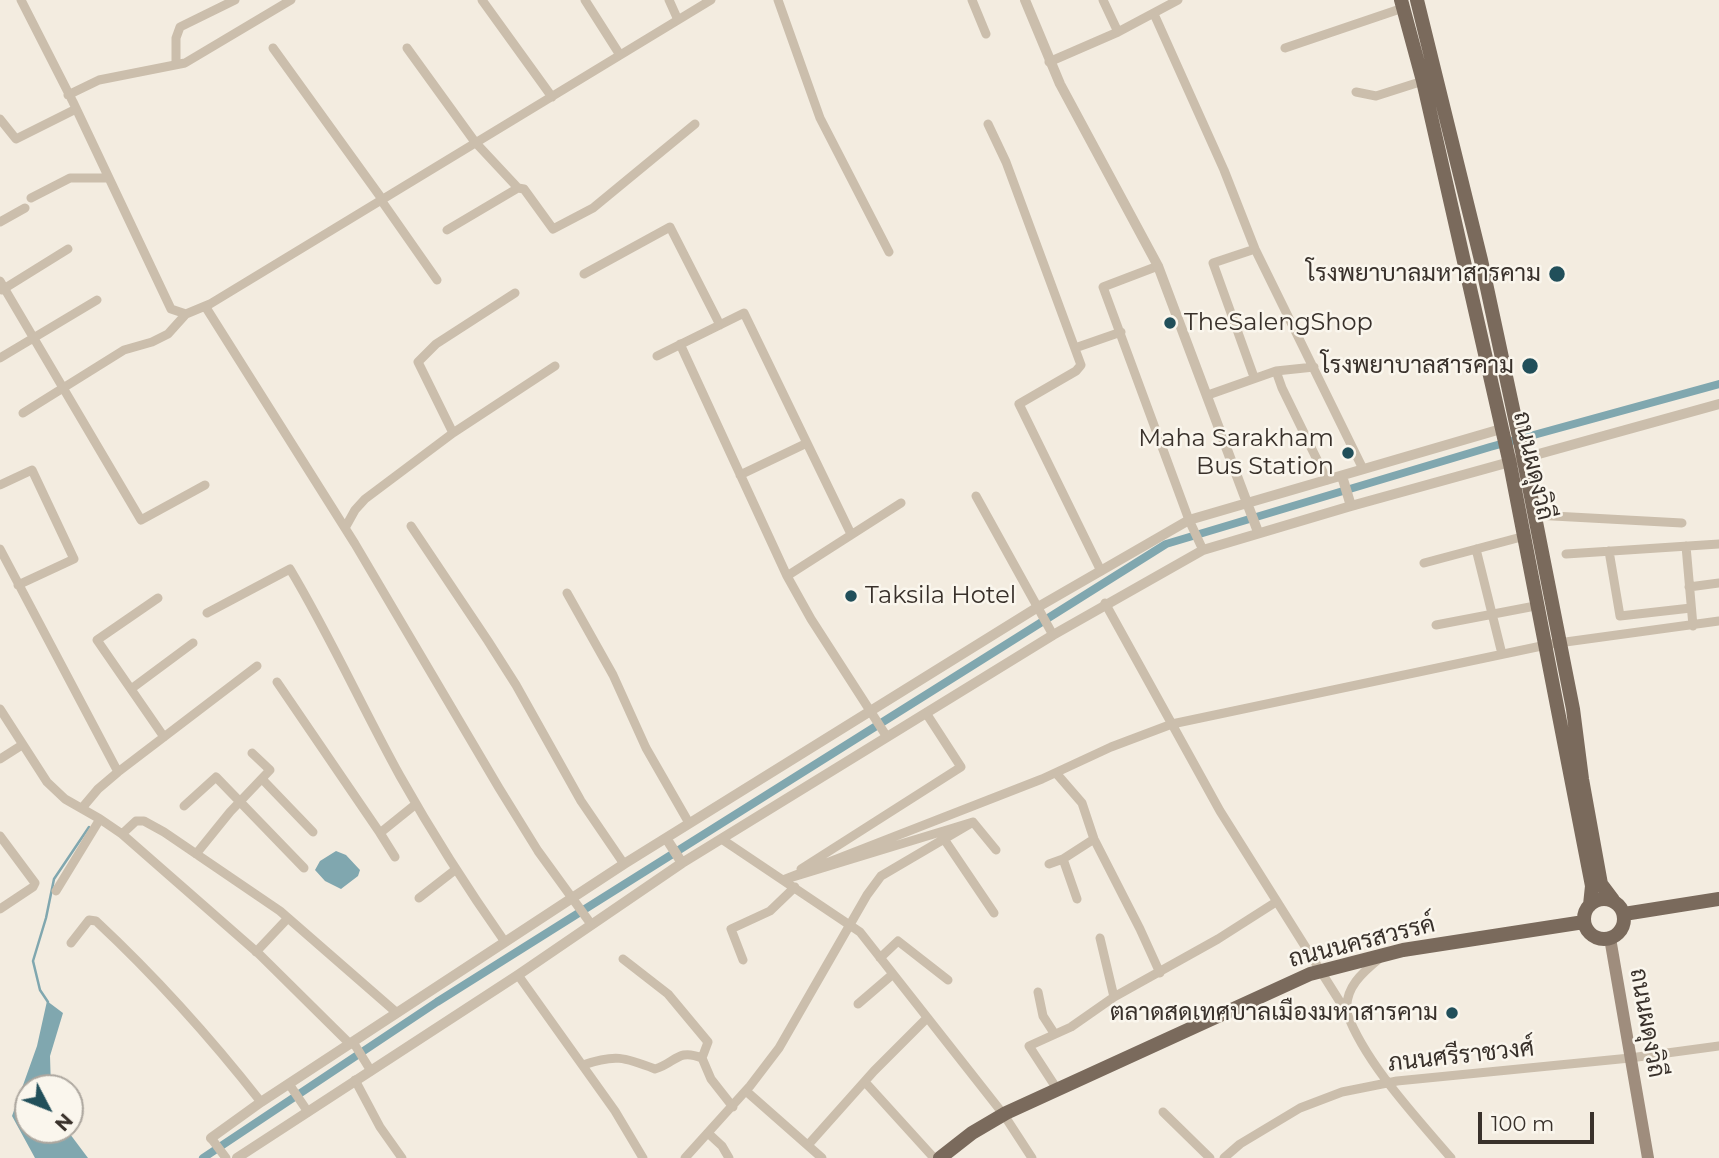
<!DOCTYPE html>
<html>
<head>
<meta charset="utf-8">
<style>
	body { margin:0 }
	#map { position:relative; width:1719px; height:1158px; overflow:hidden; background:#f3ece0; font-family:Montserrat,sans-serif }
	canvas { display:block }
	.north { position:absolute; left:14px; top:1074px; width:70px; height:70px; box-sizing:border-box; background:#faf6ed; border:2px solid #ada79f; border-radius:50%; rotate:132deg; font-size:19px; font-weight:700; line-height:28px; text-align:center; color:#39312b }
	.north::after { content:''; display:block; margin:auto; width:24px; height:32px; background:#214f5a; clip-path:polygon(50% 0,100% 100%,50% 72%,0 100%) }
	.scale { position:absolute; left:1478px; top:1112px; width:116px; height:32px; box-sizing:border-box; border:4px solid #39312b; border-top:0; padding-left:9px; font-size:21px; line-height:24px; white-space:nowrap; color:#39312b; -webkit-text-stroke:5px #faf6ed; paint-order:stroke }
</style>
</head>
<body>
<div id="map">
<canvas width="1719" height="1158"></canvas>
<div class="north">N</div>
<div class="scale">100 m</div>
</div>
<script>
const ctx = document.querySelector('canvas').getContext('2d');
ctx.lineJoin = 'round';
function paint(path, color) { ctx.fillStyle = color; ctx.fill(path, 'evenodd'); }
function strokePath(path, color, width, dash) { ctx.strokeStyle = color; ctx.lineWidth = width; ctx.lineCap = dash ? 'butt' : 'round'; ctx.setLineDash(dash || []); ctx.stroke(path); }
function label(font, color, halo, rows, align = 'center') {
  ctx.font = font + ' Montserrat,Sarabun,sans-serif'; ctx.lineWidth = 5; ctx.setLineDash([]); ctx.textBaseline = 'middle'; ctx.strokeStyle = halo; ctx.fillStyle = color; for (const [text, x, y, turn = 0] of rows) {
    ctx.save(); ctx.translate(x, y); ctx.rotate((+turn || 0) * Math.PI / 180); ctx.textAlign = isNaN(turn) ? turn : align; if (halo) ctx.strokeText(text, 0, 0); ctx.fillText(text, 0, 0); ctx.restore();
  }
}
paint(new Path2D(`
	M336,851l10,4 14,15 -2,6 -17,13 -16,-8 -10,-11 5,-9z
	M47,1001l16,12 -13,43 1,32h-23v42h39l21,28h-53l-23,-42 25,-70z`), '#80a7af');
strokePath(new Path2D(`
	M48,1002l-8,-12 -7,-29 13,-43 8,-39 35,-52`), '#80a7af', 2.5);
strokePath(new Path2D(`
	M203,1158l234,-156 729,-458 324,-97 229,-63`), '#80a7af', 8);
strokePath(new Path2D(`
	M21,0l52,102 98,207 15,5 24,-10 501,-304
	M482,0l70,97
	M585,0l35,55
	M669,0l9,20
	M778,0l42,118 69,134
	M972,0l14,34
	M1103,0l15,32
	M1154,14l70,156 31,79 108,220
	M273,48l109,151
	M407,48l68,94 43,46 6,1 29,40 40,-21 102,-84
	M1285,48l118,-40
	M1049,62l69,-30 60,-32
	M176,64v-26l4,-11 55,-27
	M1356,92l20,4 47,-15
	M68,95l31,-15 86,-17 106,-63
	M0,119l16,20 60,-30
	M988,124l18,38 75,203 -5,6 -57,33 82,167
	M31,198l39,-20h39
	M381,200l56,80
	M0,222l25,-14
	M447,230l71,-42
	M1158,266l-55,21 86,233 14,30
	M584,274l86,-47 50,98
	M0,281l141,239 64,-35
	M2,290l66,-41
	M205,306l150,238 144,244 39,63 53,73
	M680,344l107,232 24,43 76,118
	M1075,348l46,-16
	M657,356l87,-43 107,221
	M0,358l97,-58
	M1314,367l-38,4 6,17 45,92
	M1254,377l-41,-114 42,-14
	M1208,395l68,-24
	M23,413l101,-63 28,-8 16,-8 18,-20
	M453,433l-35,-71 18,-18 79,-51
	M740,475l67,-32
	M0,485l32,-15 42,89 -56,26
	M976,496l77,139
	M1535,515l147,8
	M411,526l77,115 28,44 65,116 43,63
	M345,528l10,-18 10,-11 88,-66 102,-67
	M1686,546l7,80
	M0,549l118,223
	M1476,549l26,105
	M1609,551l11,65 71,-8
	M1566,554l153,-10
	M1424,563l101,-27
	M787,576l114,-73
	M1689,587l30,-4
	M567,593l46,82 33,73 43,75
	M158,598l-61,42 67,97
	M1105,603l115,208 127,202c18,50 70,105 104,145
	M207,613l83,-44c40,67 72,138 110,207 32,57 67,112 105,166
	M1436,625l94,-18
	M277,682l103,151 36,-29
	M131,689l62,-46
	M0,709l47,73 18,17 35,20 22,15 137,120 91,90
	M0,759l22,-14
	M1056,773l26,30 12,36 46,90 20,44
	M262,779l51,53
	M184,806l32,-29 88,91
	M82,808l16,-19 20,-17 139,-106
	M973,822l23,28
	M380,833l15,24
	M122,834l14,-13h8l20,11 116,79 117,102
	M0,836l35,47 -2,4 -33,22
	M944,839l50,74
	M723,840l137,92 144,183 28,43
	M196,854l34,-42 40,-42 -18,-17
	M1063,859l14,40
	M1049,864l14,-5 31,-20
	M801,869l160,-102 -35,-54
	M56,891l44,-72
	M419,898l36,-28
	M1100,938l14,59
	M71,943l18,-23 7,1c60,56 114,116 165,181
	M256,952l32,-34
	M880,958l18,-17 50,39
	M623,959l45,35 40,48 -6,16 9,21 22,28
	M743,960l-12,-31 39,-18 25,-24
	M518,975l97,136 28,47
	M1038,992l5,24 11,17
	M858,1004l35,-30
	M1347,1012c-3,-24 16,-40 33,-54
	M353,1042l18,29
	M583,1065c32,-11 41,-8 72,4 21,-6 22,-21 47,-11
	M355,1080l25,47 22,31
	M865,1082l69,76
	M289,1084l19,28
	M1057,1089l-28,-43 42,-19 43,-30 104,-58 58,-37
	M746,1091l76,67
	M1163,1112l47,46
	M709,1134l13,12 7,12
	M211,1138l15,20
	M808,1145l66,-74 52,-52
	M685,1158l65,-72 29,-38 88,-153 14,-19 92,-54 -190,58 259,-101 69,-32 61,-23 379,-80 168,-23
	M1224,1158l16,-14 60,-36 42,-16 55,-11 233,-23 89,-12`), '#cbbeac', 9);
strokePath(new Path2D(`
	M1025,0l35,84 98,182 100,266
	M1342,476l9,30
	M666,838l16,25
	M211,1138l50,-36 363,-238 414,-257 151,-87 312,-91
	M237,1158l281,-183 164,-112 371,-228 150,-85 148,-44 368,-102`), '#cbbeac', 10);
strokePath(new Path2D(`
	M1610,938l38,220`), '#9f8d7d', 12);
strokePath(new Path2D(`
	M1401,0l22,81 87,383 82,422 -2,19
	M1417,0l64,260 41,191 51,258 9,70 19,105 12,16
	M1584 919a20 20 0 1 1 40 0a20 20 0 1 1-40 0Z
	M1624,914l95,-15
	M940,1158l32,-25 34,-20 304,-139 93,-24 181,-28`), '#7a6a5c', 14);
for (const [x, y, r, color] of [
	[1557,274,9,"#214f5a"],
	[1170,323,7,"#214f5a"],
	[1530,366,9,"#214f5a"],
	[1348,453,7,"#214f5a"],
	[851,596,7,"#214f5a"],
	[1452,1013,7,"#214f5a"]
]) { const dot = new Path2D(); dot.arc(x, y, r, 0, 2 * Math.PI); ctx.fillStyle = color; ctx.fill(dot); strokePath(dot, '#faf6ed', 2.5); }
label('24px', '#39312b', '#faf6ed', [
	["โรงพยาบาลมหาสารคาม",1541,274],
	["TheSalengShop",1184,323,"left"],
	["โรงพยาบาลสารคาม",1514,366],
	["Maha Sarakham",1334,439],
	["Bus Station",1334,467],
	["Taksila Hotel",865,596,"left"],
	["ตลาดสดเทศบาลเมืองมหาสารคาม",1438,1013]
], 'right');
label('24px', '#39312b', '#faf6ed', [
	["ถนนผดุงวิถี",1533,466,77],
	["ถนนนครสวรรค์",1362,942,-14],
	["ถนนผดุงวิถี",1647,1023,80],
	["ภนนศรีราชวงศ์",1461,1056,-6]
]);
</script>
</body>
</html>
